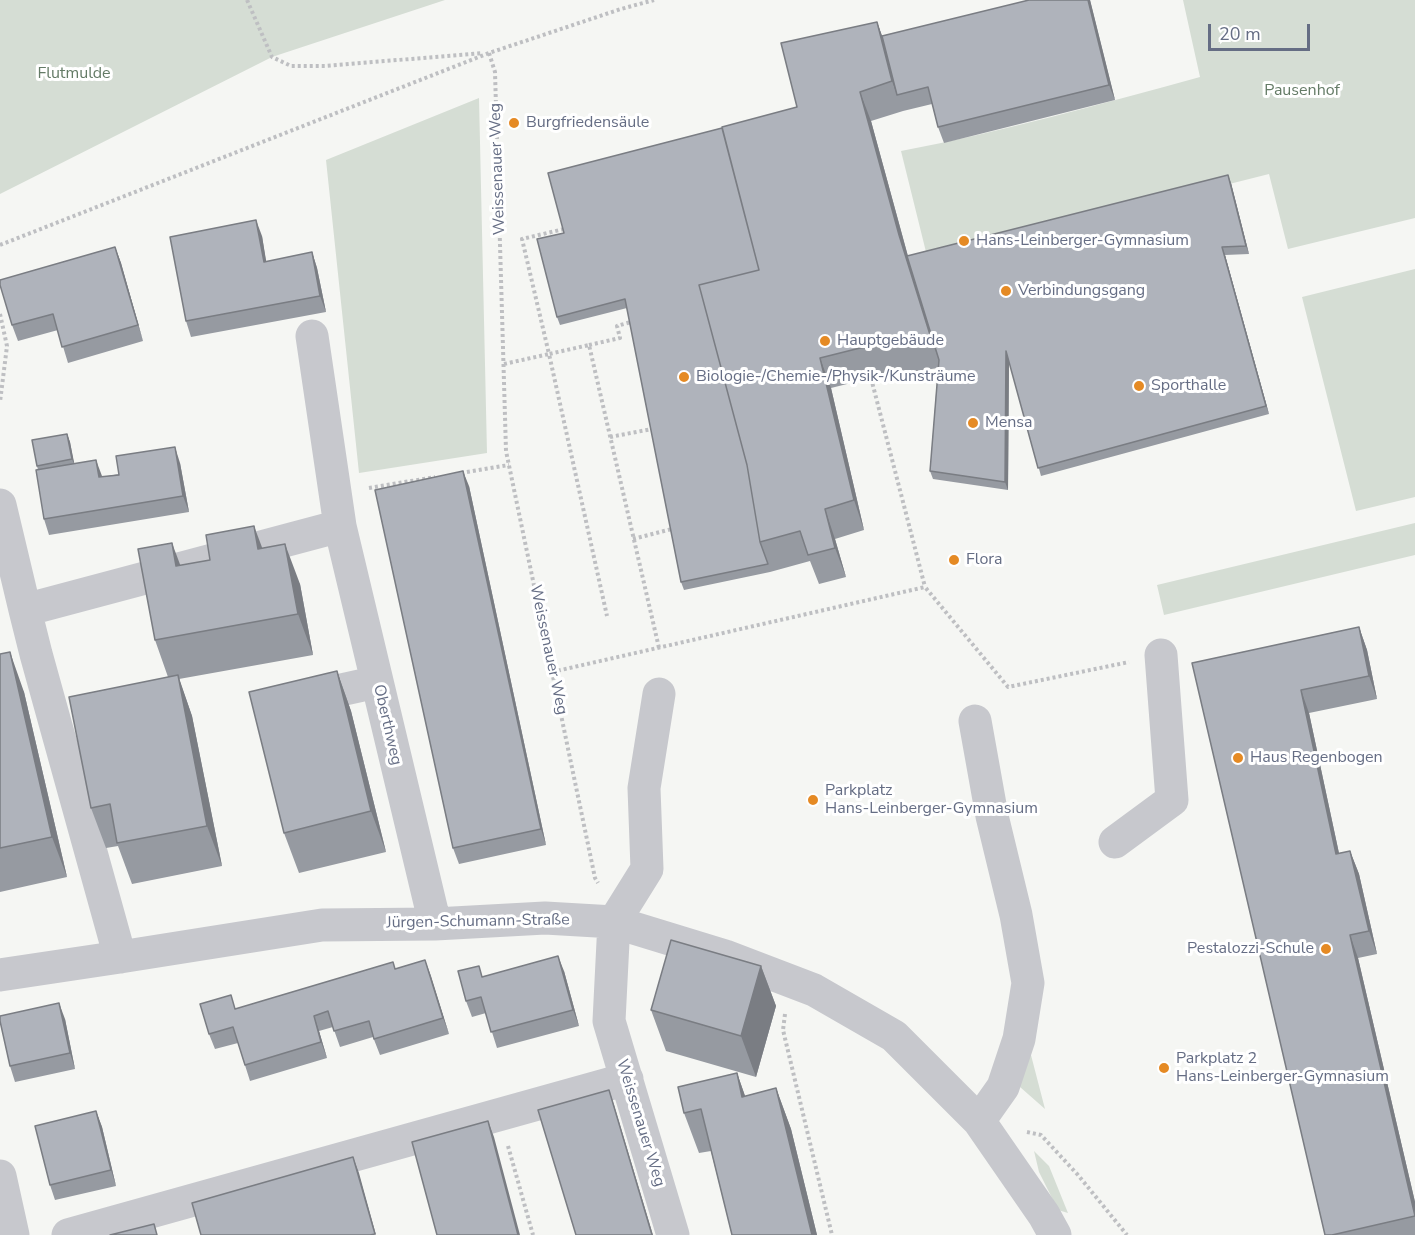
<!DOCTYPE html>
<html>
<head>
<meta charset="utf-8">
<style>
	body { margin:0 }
	#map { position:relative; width:1415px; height:1235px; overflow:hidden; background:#f5f6f3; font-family:"Nunito Sans",sans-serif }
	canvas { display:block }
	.scale { position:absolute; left:1208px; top:24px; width:102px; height:27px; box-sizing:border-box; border:3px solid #656d84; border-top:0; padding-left:8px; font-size:18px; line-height:21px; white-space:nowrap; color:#656d84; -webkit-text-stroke:4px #fff; paint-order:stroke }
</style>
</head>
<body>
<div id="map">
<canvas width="1415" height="1235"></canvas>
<div class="scale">20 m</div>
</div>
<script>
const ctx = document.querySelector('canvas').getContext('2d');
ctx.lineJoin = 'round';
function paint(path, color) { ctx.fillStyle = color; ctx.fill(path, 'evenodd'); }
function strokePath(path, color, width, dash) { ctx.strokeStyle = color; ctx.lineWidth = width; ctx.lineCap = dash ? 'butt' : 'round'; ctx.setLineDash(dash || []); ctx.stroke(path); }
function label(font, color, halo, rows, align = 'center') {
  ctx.font = font + ' "Nunito Sans",sans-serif'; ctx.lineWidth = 6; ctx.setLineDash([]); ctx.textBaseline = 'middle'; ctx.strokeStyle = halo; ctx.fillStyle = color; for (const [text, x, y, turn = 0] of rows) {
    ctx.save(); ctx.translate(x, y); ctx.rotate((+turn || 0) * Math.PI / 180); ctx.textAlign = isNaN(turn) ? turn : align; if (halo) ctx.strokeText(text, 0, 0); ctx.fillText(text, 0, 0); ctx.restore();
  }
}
paint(new Path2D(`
	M0,0h445l-173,57 -272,137z
	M1183,0h232v218l-127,31 -19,-75 -341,86 -27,-109c101,-19 200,-47 299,-74z
	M479,98l8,355 -128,20 -33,-313z
	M1415,269v228l-59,14 -54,-214z
	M1415,523v32l-251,60 -7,-30z
	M1025,1032l20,77 -25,-22z
	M1034,1151l15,15 19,47 -10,-3 -19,-38z`), '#d5ddd4');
strokePath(new Path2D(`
	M247,0l25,57 19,9h34l158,-13
	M489,53l6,19 11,379 89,427 3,5
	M564,229l-42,10 27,115 40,-9 70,303
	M0,245l489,-192 132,-44 33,-9
	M0,314l7,32 -7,56
	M589,345l31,-7 -3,-12 14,-4
	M504,364l45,-10 58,262
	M871,378l54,209
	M610,437l42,-8
	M461,473l48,-8
	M369,488l66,-11
	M633,539l39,-10
	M552,672l373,-85 83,100 121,-25
	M785,1014l-2,16 49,205
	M1027,1132l14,3 37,40 49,60
	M508,1146l25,89`), '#bebfc2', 4, [3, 3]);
strokePath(new Path2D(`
	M312,336l28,190
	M0,505l25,105
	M659,694l-15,94 3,81 -33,53 -5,99 64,214
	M300,699l77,-17
	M975,721l17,95 24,99 12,68 -9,56 -16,48 -24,34
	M1115,842l57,-42 -11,-145
	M120,957l-84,-303 -11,-44 315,-84 95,398
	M0,975l120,-18 202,-32 113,-1 110,-6 69,4 111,34 89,34 80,46 85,85 65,94 11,20
	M0,1176l13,59
	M68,1235l559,-156`), '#c7c8cd', 33);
paint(new Path2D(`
	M1090,0l25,100 -171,43 -6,-16 -6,-23 -29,7 -32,10 37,135 323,-73 18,71 -24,1 44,159 -228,62 -32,-115 -1,129 -75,-11 -3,-8 8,-103 -67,10 -40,10 33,142 -29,9 11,38 -27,7 -9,-23 -40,11 -86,18 -3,-8 -54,-274 -67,17 -3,-8 7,-84 158,-105 75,-21 80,-85 5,14z
	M262,236l4,26 46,-10 5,16 9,44 -135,25 -5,-16z
	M115,247l6,16 22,78 -75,22 -10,-33 -40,11 -6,-16z
	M67,434l3,8 4,22 28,13 78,-14 9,49 -140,23 -5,-16 -6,-49 -1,-4z
	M469,486l77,359 -87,19 -6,-16z
	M262,548l38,36 13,71 -134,24 13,37 30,150 -90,18 -14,-38 -12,2 -15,-40 77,-131 -13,-37 25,-74 30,-6z
	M1359,627l8,23 10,49 -68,14 30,140 11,-2 9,23 18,80 -19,4 57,244v33h-90l-133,-572z
	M0,654l24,38 43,185 -67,15z
	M337,671l14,40 35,141 -87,21 -15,-40z
	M425,960l24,74 -69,21 -7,-18 -33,10 -7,-20 -14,4 8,27 -77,23 -12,-38 -23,6 -6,-15 27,-25 157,-47 2,7z
	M761,966l15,40 -20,71 -90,-26 -15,-41z
	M564,971l15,55 -82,22 -11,-35 -14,4 -6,-16 17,-25z
	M65,1019l10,50 -60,13 -5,-16z
	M737,1073l8,23 31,-8 15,41 26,106h-85l-21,-84 -12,2 -15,-40z
	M96,1111l6,16 14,59 -61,14 -5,-15z`), '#969aa1');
paint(new Path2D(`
	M1088,0h2l25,100 -6,-15z
	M877,22l11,30 9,43 -5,-14z
	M860,92l11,29 39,143 32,104 -11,-30 -32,-103z
	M1228,175l3,8 18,71 -3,-8z
	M256,220l6,16 7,42 -5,-16z
	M115,247l6,16 22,78 -5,-16z
	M1222,247l3,8 44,159 -3,-8z
	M312,252l5,16 9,44 -6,-16z
	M1006,351l3,8 -1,131 -3,-8z
	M820,358l11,30 33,142 -10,-30z
	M67,434l3,8 5,25 -3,-8z
	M175,447l5,16 9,49 -6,-16z
	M96,460l6,16 3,17 -6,-16z
	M463,471l6,15 77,359 -5,-16z
	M825,509l10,30 11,38 -11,-29z
	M254,526l15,40 -11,-17z
	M172,543l15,40 -11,-17z
	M285,544l15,40 13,71 -15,-41z
	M1359,627l8,23 10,49 -8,-23z
	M10,652l14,40 43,185 -15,-40z
	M337,671l14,40 35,141 -15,-41z
	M178,675l14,41 30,150 -15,-40z
	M1301,690l8,23 35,164 -8,-23z
	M1350,851l9,23 18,80 -8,-23z
	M1350,935l8,23 57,244v13z
	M558,956l6,15 15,55 -6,-16z
	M425,960l6,16 18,58 -6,-16z
	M761,966l15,40 -20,71 -15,-41z
	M59,1003l6,16 10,50 -5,-16z
	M314,1016l5,15 8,27 -6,-16z
	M737,1073l14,40 -9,-16z
	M776,1088l15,41 26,106h-5z
	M609,1090l5,15 39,130h-1z
	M96,1111l6,16 14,59 -5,-16z
	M488,1121l6,16 26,98h-2z
	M353,1157l6,16 17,62 -1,-1z`), '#7a7d83');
const building = new Path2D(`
	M1029,0h59l21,85 -171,42 -10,-40 -31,8 -15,-59z
	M877,22l15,59 -32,11 39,143 32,103 -71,10 -40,10 34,142 -29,9 10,39 -27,7 -8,-24 -40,11 -13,-77 -48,-180 60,-15 -37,-143 75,-20 -16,-64z
	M722,128l37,142 -60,15 48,180 13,77 8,22 -87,18 -56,-283 -68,18 -20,-78 27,-6 -16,-60z
	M1228,175l18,71 -24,1 44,159 -228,62 -32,-117 -1,131 -75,-11 9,-111 -32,-104z
	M256,220l8,42 48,-10 8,44 -134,25 -16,-84z
	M115,247l23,78 -76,22 -9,-33 -41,11 -12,-40v-5z
	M67,434l5,25 -35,7 -5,-26z
	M175,447l8,49 -139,23 -8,-49 60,-10 3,17 20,-2 -3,-19z
	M463,471l78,358 -88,19 -78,-358z
	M254,526l4,23 27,-5 13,70 -143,26 -17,-91 34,-6 4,23 34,-6 -4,-25z
	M1359,627l10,49 -68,14 35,164 14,-3 19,80 -19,4 65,281 -83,19h-7l-133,-572z
	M10,652l42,185 -52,11v-194z
	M337,671l34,140 -87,22 -35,-141z
	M178,675l29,151 -90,17 -7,-39 -19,4 -22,-111z
	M671,940l90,26 -20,70 -90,-26z
	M558,956l15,54 -82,22 -10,-35 -15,4 -8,-30 21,-5 3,11z
	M425,960l18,58 -69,21 -5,-18 -35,10 -6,-20 -14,5 7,26 -76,23 -12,-38 -24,7 -9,-30 31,-9 4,14 158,-47 2,7z
	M59,1003l11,50 -60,13 -10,-45v-5z
	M737,1073l5,24 34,-9 36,147h-80l-31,-126 -17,4 -6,-26z
	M609,1090l43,145h-76l-38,-125z
	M96,1111l15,59 -61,15 -15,-59z
	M488,1121l30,114h-81l-25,-93z
	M353,1157l22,77 -5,1h-169l-9,-32z
	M154,1224l3,11h-47z`);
paint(building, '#afb3bb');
strokePath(building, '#7a7d83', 1.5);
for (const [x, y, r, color] of [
	[514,123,6,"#e58a24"],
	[964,241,6,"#e58a24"],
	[1006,291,6,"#e58a24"],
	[825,341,6,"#e58a24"],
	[684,377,6,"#e58a24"],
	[1139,386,6,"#e58a24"],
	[973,423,6,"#e58a24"],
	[954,560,6,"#e58a24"],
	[1238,758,6,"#e58a24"],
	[813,800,6,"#e58a24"],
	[1326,949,6,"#e58a24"],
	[1164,1068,6,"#e58a24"]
]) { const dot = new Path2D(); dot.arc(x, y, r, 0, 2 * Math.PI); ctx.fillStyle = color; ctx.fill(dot); strokePath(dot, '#fff', 2); }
label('16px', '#647b66', '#fff', [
	["Flutmulde",74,74],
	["Pausenhof",1302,91]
]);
label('16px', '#656d84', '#fff', [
	["Burgfriedensäule",526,123],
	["Hans-Leinberger-Gymnasium",976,241],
	["Verbindungsgang",1018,291],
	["Hauptgebäude",837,341],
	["Biologie-/Chemie-/Physik-/Kunsträume",696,377],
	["Sporthalle",1151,386],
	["Mensa",985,423],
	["Flora",966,560],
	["Haus Regenbogen",1250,758],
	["Parkplatz",825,791],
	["Hans-Leinberger-Gymnasium",825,809],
	["Pestalozzi-Schule",1314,949,"right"],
	["Parkplatz 2",1176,1059],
	["Hans-Leinberger-Gymnasium",1176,1077]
], 'left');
label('16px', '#656d84', '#fff', [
	["Weissenauer Weg",498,169,-92],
	["Weissenauer Weg",548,650,78],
	["Oberthweg",387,725,77],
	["Jürgen-Schumann-Straße",478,922,-1],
	["Weissenauer Weg",640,1123,73]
]);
</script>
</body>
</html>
